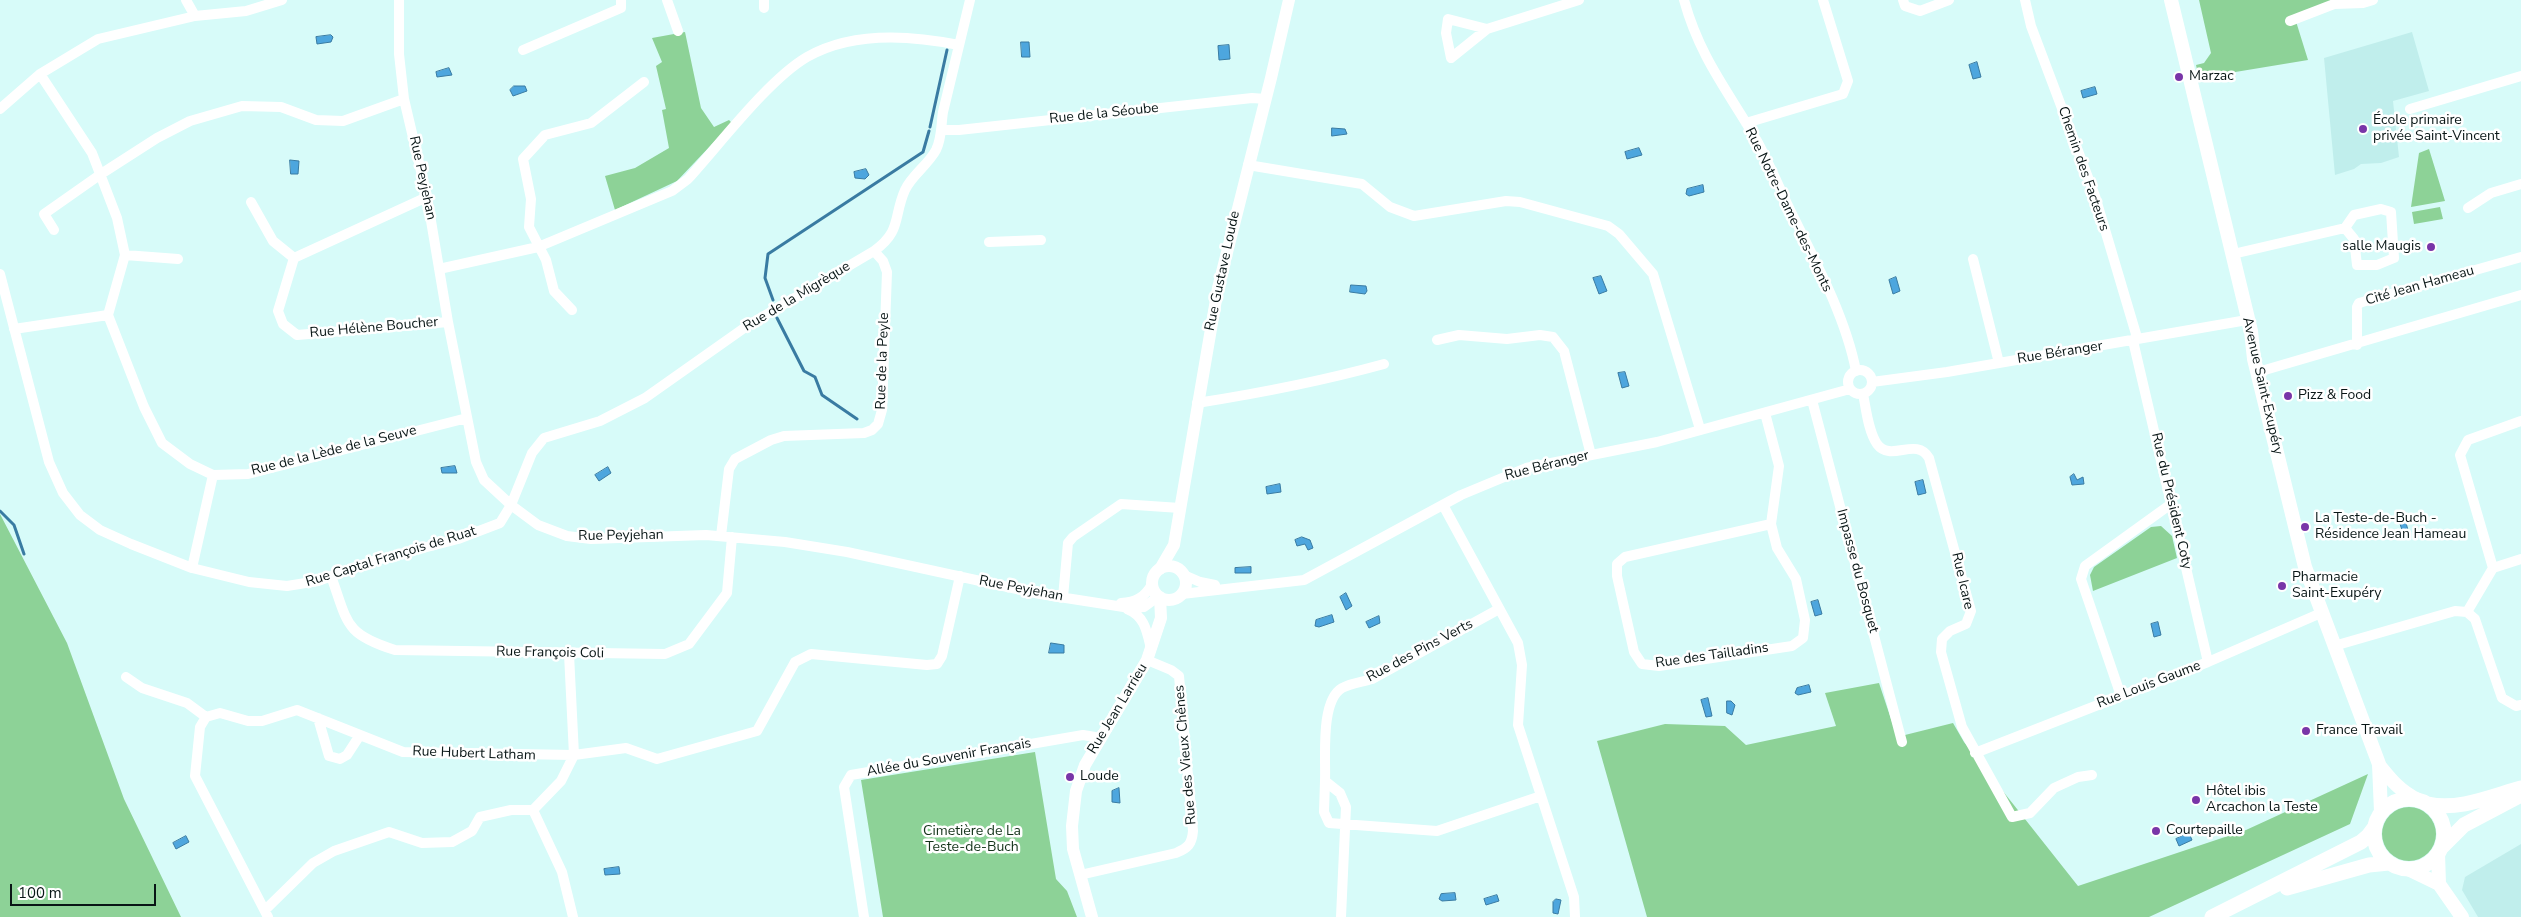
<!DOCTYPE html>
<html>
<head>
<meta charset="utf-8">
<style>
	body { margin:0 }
	#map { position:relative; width:2521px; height:917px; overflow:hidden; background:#d7fbf9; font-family:"Nunito Sans",sans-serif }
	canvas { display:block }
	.scale { position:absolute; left:10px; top:884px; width:146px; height:22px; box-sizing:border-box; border:2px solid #091616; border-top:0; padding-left:6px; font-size:15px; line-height:18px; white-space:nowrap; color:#091616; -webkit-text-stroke:4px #fff; paint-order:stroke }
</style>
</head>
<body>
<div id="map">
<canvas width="2521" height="917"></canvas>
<div class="scale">100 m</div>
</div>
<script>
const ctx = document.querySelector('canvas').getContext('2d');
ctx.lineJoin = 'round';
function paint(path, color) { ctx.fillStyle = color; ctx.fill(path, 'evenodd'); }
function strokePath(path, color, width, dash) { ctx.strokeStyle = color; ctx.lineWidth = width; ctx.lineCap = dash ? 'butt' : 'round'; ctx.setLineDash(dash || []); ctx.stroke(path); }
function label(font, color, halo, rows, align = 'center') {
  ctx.font = font + ' "Nunito Sans",sans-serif'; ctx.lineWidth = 5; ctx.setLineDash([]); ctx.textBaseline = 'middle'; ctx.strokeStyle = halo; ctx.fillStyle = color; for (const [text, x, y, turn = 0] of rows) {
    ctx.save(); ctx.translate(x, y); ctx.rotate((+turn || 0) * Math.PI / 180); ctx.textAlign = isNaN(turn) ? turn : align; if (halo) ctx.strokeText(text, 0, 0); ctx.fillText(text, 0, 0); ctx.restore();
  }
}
paint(new Path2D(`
	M2412,32l17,59 -36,10 6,56 -18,6 -20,1 -7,5 -19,6 -11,-117z
	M2521,844v73h-43l-16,-27 3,-13z`), '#c0eeec');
paint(new Path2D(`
	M2199,0h159l-64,15 14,45 -109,18 -3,-13 8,-2 7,-10z
	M685,32l16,76 13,19 15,-7 3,3 -55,58 -62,29 -10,-34 30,-8 34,-20 -7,-38 4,-1 -10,-43 6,-4 -10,-24z
	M2429,149l16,52 -34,6 8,-54z
	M2440,207l3,12 -29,5 -2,-12z
	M0,514l67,129 57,156 57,118h-181z
	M2161,526l11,10 5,22 -84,33 -3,-16 4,-8 57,-40z
	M1879,683l18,54 56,-14 11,19 114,144 168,-56 122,-56 -18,50 -201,93h-502l-50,-176 68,-17 60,2 21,19 90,-19 -11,-33z
	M1035,752l21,127 11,12 10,26h-194l-22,-137z
	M2382 834a27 27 0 1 1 54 0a27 27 0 1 1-54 0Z`), '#8dd297');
const water = new Path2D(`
	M331,35l2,2 -2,5 -14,2 -1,-7z
	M1021,42h8l1,15h-8z
	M1229,45l1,14 -11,1 -1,-14z
	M1977,62l4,15 -8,2 -4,-14z
	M449,68l3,7 -15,2 -1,-5z
	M514,86h11l2,5 -14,5 -3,-6z
	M2095,87l2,7 -14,4 -2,-7z
	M1332,128l13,1 2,5 -15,2z
	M1639,148l3,7 -15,4 -2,-7z
	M290,160l9,1 -1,13h-7z
	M866,169l3,6 -4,4 -10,-1 -1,-6z
	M1703,185l1,7 -15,4 -3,-2 1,-5z
	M1601,276l6,15 -8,3 -6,-16z
	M1896,277l4,14 -7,3 -4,-14z
	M1351,285l15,1 1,5 -2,3 -15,-2z
	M1625,372l4,14 -7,2 -4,-15z
	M455,466l2,7h-15l-1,-5z
	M608,467l3,6 -12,8 -4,-6z
	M2074,474l3,6 6,-3 1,7 -12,1 -2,-8z
	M1923,480l3,13 -8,2 -3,-13z
	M1280,484l1,8 -14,2 -1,-7z
	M2406,523l4,14 -5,2 -5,-15z
	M1302,537l8,3 3,8 -5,2 -3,-6 -8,2 -2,-6z
	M1251,567v6h-16v-5z
	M1346,593l6,13 -6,4 -6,-13z
	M1818,600l4,14 -7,2 -4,-14z
	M1332,615l2,7 -15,5 -4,-1 1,-6z
	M1379,616l1,7 -11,5 -3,-6z
	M2158,622l3,13 -7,2 -3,-13z
	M1051,643l13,2v8h-15z
	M1809,685l2,7 -13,3 -3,-2 2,-5z
	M1708,698l4,18 -6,1 -5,-17z
	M1727,701h4l4,4 -3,10 -5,-2z
	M1119,788l1,15 -8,-1v-11z
	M2189,833l3,7 -13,6 -3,-7z
	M186,836l3,6 -13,7 -3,-6z
	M619,867l1,7 -15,1 -1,-6z
	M1455,893l1,7 -14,1 -3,-2 2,-5z
	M1497,895l2,6 -13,4 -2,-6z
	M1556,899l5,1 -3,14 -5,-1v-11z`);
paint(water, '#4da6de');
strokePath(water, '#397ba2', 1);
strokePath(new Path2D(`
	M930,127l17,-77
	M773,300l-8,-22 3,-24 155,-102 6,-21
	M777,318l27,53 11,6 7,18 35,24
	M0,511l14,14 10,29`), '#397ba2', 3);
strokePath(new Path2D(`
	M186,0l9,16
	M399,0v54l5,45 23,98 21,125 28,140 8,18 27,25 27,20 29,11 24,3 115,-4 79,7 62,10 193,42 90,14 14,-1 15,-11
	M667,0l11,31
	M1684,0c16,58 44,91 73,141 13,24 24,51 36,75 24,48 53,103 63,155
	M1903,0l2,6 15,5 29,-11
	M2025,0l6,26 64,170 41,138 -2,11 3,13 71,304
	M764,8v-8
	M2290,21l44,-17 29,-1 10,-3
	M1487,29l-39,-10 -2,14 5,25 36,-29 92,-29
	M523,50l98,-42v-8
	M40,74l52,79 25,65 8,37 -17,60 36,92 18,36 28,21 23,11 35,-1 219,-56
	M0,109l40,-35 58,-35 97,-23 51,-5 36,-11
	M2410,109l111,-33
	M1746,123l97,-29 5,-13 -25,-81
	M942,130h17l293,-32 14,1
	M1248,165l114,19 28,23 24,9 92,-15 14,1 88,24 11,8 34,40 47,155
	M427,197l-133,61 -16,53 5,13 14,11 151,-13
	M251,202l22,39 21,17
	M2468,208l23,-15 30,-9
	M54,230l-10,-16 57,-40 56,-36 33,-17 52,-15 39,1 35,13 27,1 61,-22
	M989,242l52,-2
	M2233,254l112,-26 9,-13 27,-6 10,3 3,46 -17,7h-20l-3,-26 -9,-11
	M125,255l53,4
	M1973,259l26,104
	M439,269l99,-22 134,-56 16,-12c32,-35 80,-99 119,-122 45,-26 103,-22 152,-12
	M0,274l49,188 14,31 17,22 20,15 31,14 61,24 57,14 38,4 31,-5 55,-20 85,-22 42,-16 11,-18 21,-52 12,-15 56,-17 45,-23 102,-72 127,-75c28,-20 19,-34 31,-61 7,-15 23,-25 31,-40 6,-12 5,-25 7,-38l27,-112
	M572,310l-18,-19 -8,-31 -17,-33 2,-28 -8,-40 22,-24 46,-12 53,-41
	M14,329l94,-14
	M1437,340l22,-5 48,4 33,-4 13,2 11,14 27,104
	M2357,345v-38l2,-4 162,-46
	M1848 382a12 12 0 1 1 24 0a12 12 0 1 1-24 0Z
	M2258,372l263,-77
	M1872,382l75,-10 300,-52
	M1863,394c3,14 5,37 14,50 14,19 39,-8 52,14l42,153 -5,13 -16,7 -8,8 -1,13 21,75 50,90 18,-4 24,-25 24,-11 14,-2
	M1812,400l90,342
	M1197,403c64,-10 125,-22 187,-39
	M1765,413l14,53 -8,58 6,24 19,31 9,41 -2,18 -11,8 -133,20 -17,-2 -8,-12 -17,-76v-12l8,-7 146,-33
	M1443,505l75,138 4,22 -4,60 56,172 1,20
	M721,536l8,-67 6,-10 36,-19 13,-4 80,-3 8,-3 6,-6 4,-14 5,-138 -4,-11 -9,-10
	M192,568l21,-93
	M2493,568l28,-9
	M1184,575l16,7 15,3
	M331,576c17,47 13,58 64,74l270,4 24,-10 38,-51 5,-56
	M1182,594l122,-14 157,-85 65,-27 131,-26 193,-53
	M1063,597l5,-54 5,-6 48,-33 59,4
	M1121,603c15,-1 24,-6 31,-19
	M1127,609c18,7 20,23 24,40
	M2467,612l8,7 27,79 14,8 5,-1
	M2334,646l121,-35 12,1 26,-44 -33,-113 8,-15 53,-19
	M569,654l5,101 52,-7 31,11 100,-28 38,-69 16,-8 116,11 10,-1 5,-8 18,-80
	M126,677l16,11 45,15 19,14
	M2121,696l-40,-117 4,-13 86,-62
	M206,717l14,-4 28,8h14l35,-11 106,42 171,3 -13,26 -28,29h-22l-31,7 -8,14 -20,11 -30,1 -33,-11 -55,19 -21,12 -48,47
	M206,717l-6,10 -5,49 73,141
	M318,718l11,38 11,3 7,-4 13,-20
	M1975,753l233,-91 113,-49
	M1325,781l-1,31 5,11 108,8 104,-35
	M533,810l29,62 11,45
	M1080,875l96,-22c12,-5 16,-9 17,-22l-14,-155 -8,-6 -24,-10
	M864,917l-20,-130 7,-12 232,-40 18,3
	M1341,917l5,-110 -6,-14 -15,-12c1,-23 -5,-80 17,-93 9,-5 20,-6 30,-9l127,-70`), '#fff', 10);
strokePath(new Path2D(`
	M1152 583a17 17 0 1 1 34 0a17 17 0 1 1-34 0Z
	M1160,569l14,-24 44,-257 53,-210 18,-78
	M1092,917l-19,-68 -1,-23 4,-35 9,-26 62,-105 14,-42 -1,-21`), '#fff', 12);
strokePath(new Path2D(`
	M2171,0l80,331 3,28 51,208 74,197 2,48
	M2379,765c12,15 21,26 39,35
	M2438,853l1,31
	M2408,869l31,15 23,33`), '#fff', 14);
strokePath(new Path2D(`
	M2374 834a35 35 0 1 1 70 0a35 35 0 1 1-70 0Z
	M2428,804c30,7 64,-8 93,-16
	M2442,847l22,-22 57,-30
	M2287,888l82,-23 20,-2
	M2212,917l149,-75 7,-6 6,-8`), '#fff', 15);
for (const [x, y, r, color] of [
	[2179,77,5,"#7935a8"],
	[2363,129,5,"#7935a8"],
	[2431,247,5,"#7935a8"],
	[2288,396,5,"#7935a8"],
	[2305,527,5,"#7935a8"],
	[2282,586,5,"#7935a8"],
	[2306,731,5,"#7935a8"],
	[1070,777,5,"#7935a8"],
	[2196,800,5,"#7935a8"],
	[2156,831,5,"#7935a8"]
]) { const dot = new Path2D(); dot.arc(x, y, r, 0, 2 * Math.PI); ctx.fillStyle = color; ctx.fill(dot); strokePath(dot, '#fff', 2); }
label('14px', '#091616', '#fff', [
	["Marzac",2189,77],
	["École primaire",2373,121],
	["privée Saint-Vincent",2373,137],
	["salle Maugis",2421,247,"right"],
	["Pizz & Food",2298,396],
	["La Teste-de-Buch -",2315,519],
	["Résidence Jean Hameau",2315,535],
	["Pharmacie",2292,578],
	["Saint-Exupéry",2292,594],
	["France Travail",2316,731],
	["Loude",1080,777],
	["Hôtel ibis",2206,792],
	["Arcachon la Teste",2206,808],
	["Courtepaille",2166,831]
], 'left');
label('14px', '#091616', '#fff', [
	["Rue de la Séoube",1104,114,-6],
	["Chemin des Facteurs",2083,169,71],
	["Rue Peyjehan",422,178,78],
	["Rue Notre-Dame-des-Monts",1788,210,64],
	["Rue Gustave Loude",1223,271,-78],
	["Cité Jean Hameau",2420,286,-16],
	["Rue de la Migrèque",797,297,-31],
	["Rue Hélène Boucher",374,328,-5],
	["Rue Béranger",2060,353,-9],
	["Rue de la Peyle",883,361,-88],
	["Avenue Saint-Exupéry",2262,386,77],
	["Rue de la Lède de la Seuve",334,451,-14],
	["Rue Béranger",1547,466,-14],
	["Rue du Président Coty",2171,501,77],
	["Rue Peyjehan",621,536,-1],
	["Rue Captal François de Ruat",391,557,-17],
	["Impasse du Bosquet",1857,571,75],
	["Rue Icare",1962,581,77],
	["Rue Peyjehan",1021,589,11],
	["Rue des Pins Verts",1420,651,-28],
	["Rue François Coli",550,653,1],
	["Rue des Tailladins",1712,656,-8],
	["Rue Louis Gaume",2149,685,-21],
	["Rue Jean Larrieu",1118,709,-59],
	["Rue Hubert Latham",474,754,2],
	["Rue des Vieux Chênes",1186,755,-95],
	["Allée du Souvenir Français",949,758,-10]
]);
label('14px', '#14331a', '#fff', [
	["Cimetière de La",972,832],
	["Teste-de-Buch",972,848]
]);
</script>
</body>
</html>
